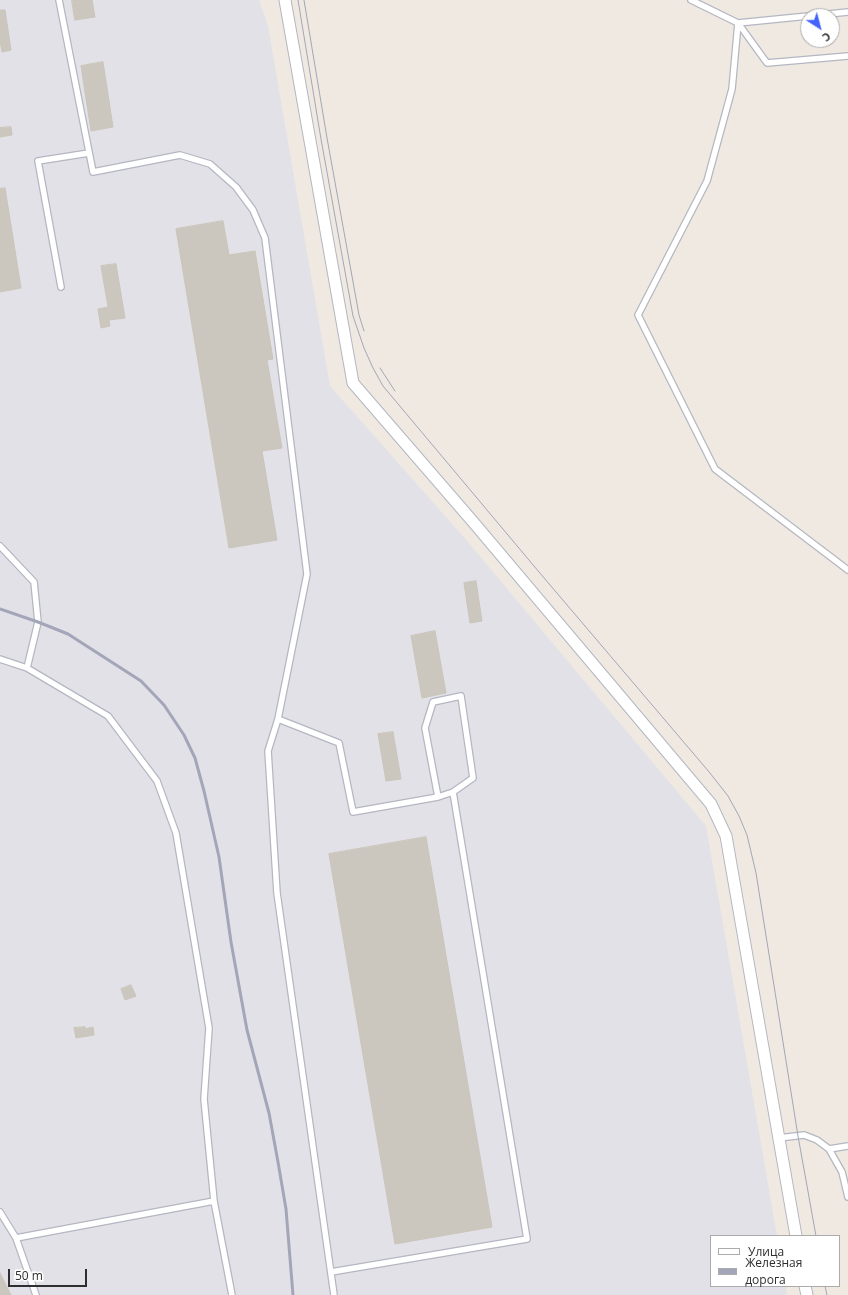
<!DOCTYPE html>
<html>
<head>
<meta charset="utf-8">
<style>
	body { margin:0 }
	#map { position:relative; width:848px; height:1295px; overflow:hidden; background:#efe9e1; font-family:"Open Sans",sans-serif }
	canvas { display:block }
	.legend { position:absolute; left:710px; top:1235px; width:130px; height:52px; box-sizing:border-box; background:#fff; border:1px solid #ababab; margin:0; padding:5px 7px; list-style:none; font-size:12px; color:#2e2e2e }
	.legend li { display:flex; align-items:center; gap:8px; height:20px }
	.legend b { width:20px; border:1px solid #ababab }
	.north { position:absolute; left:800px; top:8px; width:40px; height:40px; box-sizing:border-box; background:#fff; border:1px solid #ababab; border-radius:50%; rotate:144deg; font-size:11px; font-weight:700; line-height:16px; text-align:center; color:#2e2e2e }
	.north::after { content:''; display:block; margin:auto; width:14px; height:18px; background:#4264fb; clip-path:polygon(50% 0,100% 100%,50% 72%,0 100%) }
	.scale { position:absolute; left:8px; top:1269px; width:79px; height:18px; box-sizing:border-box; border:2px solid #2e2e2e; border-top:0; padding-left:5px; font-size:12px; line-height:14px; white-space:nowrap; color:#2e2e2e; -webkit-text-stroke:3px #fff; paint-order:stroke }
</style>
</head>
<body>
<div id="map">
<canvas width="848" height="1295"></canvas>
<ul class="legend">
<li><b style="height:5px;background:#fff"></b>Улица</li>
<li><b style="height:5px;background:#a3a6b8"></b>Железная дорога</li>
</ul>
<div class="north">С</div>
<div class="scale">50 m</div>
</div>
<script>
const ctx = document.querySelector('canvas').getContext('2d');
ctx.lineJoin = 'round';
function paint(path, color) { ctx.fillStyle = color; ctx.fill(path, 'evenodd'); }
function strokePath(path, color, width, dash) { ctx.strokeStyle = color; ctx.lineWidth = width; ctx.lineCap = dash ? 'butt' : 'round'; ctx.setLineDash(dash || []); ctx.stroke(path); }
paint(new Path2D(`
	M0,0h259l9,26 62,360 132,149 244,291 71,410h-66v50h75l1,9h-787z`), '#e3e1e8');
const building = new Path2D(`
	M72,0h20l3,17 -20,3z
	M0,10h5l6,40 -9,2 -2,-11z
	M103,62l10,65 -22,4 -10,-65z
	M11,127l1,8 -12,2v-9z
	M5,188l16,100 -21,4v-103z
	M223,221l6,34 26,-4 18,108 -6,1 15,88 -20,3 15,89 -48,8 -53,-319z
	M116,264l9,54 -16,2 1,6 -9,2 -3,-19 10,-2 -7,-41z
	M476,581l6,40 -12,2 -6,-40z
	M435,631l11,62 -24,5 -11,-62z
	M393,732l8,47 -15,2 -8,-47z
	M426,837l66,390 -97,17 -66,-390z
	M131,985l5,11 -11,4 -4,-11z
	M85,1027v2l8,-2 1,8 -18,3 -2,-10z
	M0,1273l11,22h-11z`);
paint(building, '#cbc7bf');
strokePath(building, '#cbc5ba', 1);
const lane = new Path2D(`
	M59,0l34,172 87,-17 30,9 26,23 17,23 12,28 42,336 -29,145 -10,32 9,142 57,402
	M691,0l47,23 70,-7
	M809,16l39,-4
	M738,23l-6,66 -25,92 -69,134 77,154 133,101
	M738,23l29,40 81,-7
	M61,287l-23,-126 51,-8
	M0,546l34,36 4,40 -11,46
	M0,659l27,9 81,48 49,65 19,52 33,195 -5,71 10,102 18,94
	M278,719l61,24 14,69 85,-15 15,-5 20,-14 -12,-82 -28,6 -8,26 13,69
	M779,1138l25,-3 13,5 12,9 13,23 6,25
	M829,1149l19,-3
	M0,1212l16,26 20,57
	M16,1238l198,-37
	M331,1272l196,-33 -74,-447`);
const street = new Path2D(`
	M285,0l68,383 121,140 237,281 15,32 70,400
	M805,1286l2,9`);
strokePath(lane, '#b4b7c1', 8);
strokePath(street, '#b4b7c1', 13);
strokePath(lane, '#fff', 5.5);
strokePath(street, '#fff', 11);
strokePath(new Path2D(`
	M298,0l23,139 32,177 11,32 9,20 10,18 156,186 171,201 18,23 11,20 8,19 9,38 42,263 18,100
	M304,0l23,138 32,177 5,16
	M380,368l15,23
	M825,1286l2,9`), '#a3a6b8', 1);
strokePath(new Path2D(`
	M0,609l38,13 30,12 73,47 23,24 20,30 11,23 9,33 15,66 12,85 16,88 22,83 9,49 8,47 7,86`), '#a3a6b8', 3);
</script>
</body>
</html>
